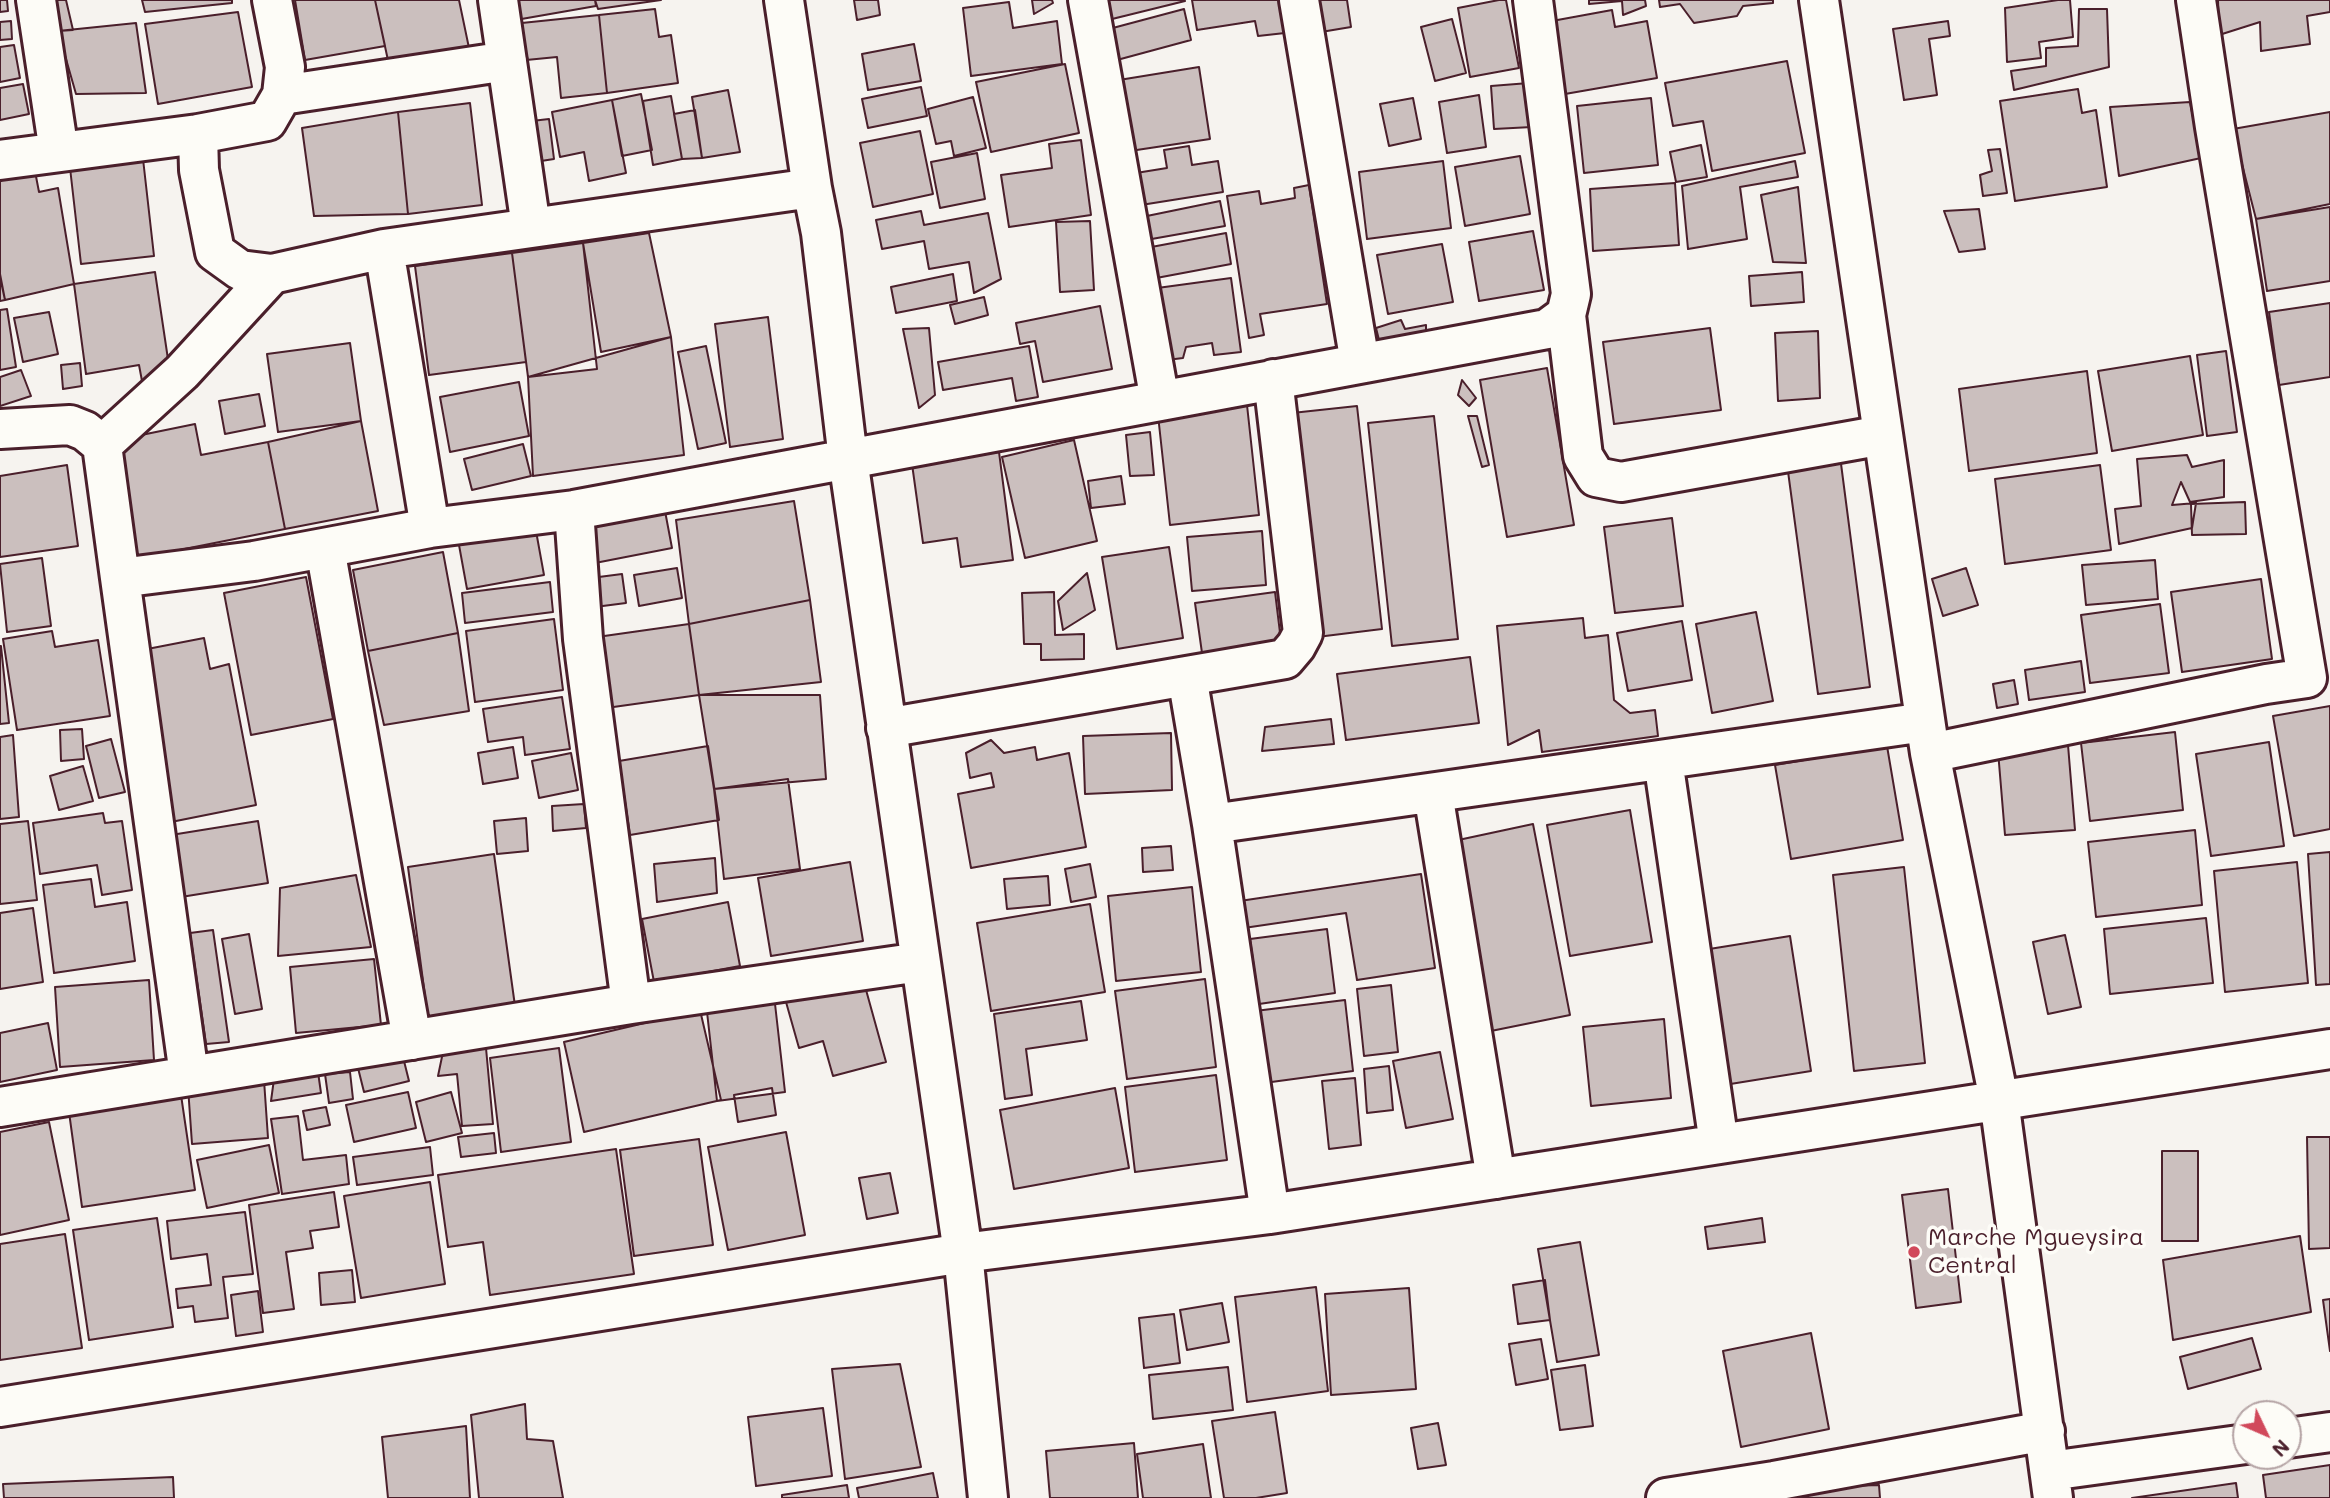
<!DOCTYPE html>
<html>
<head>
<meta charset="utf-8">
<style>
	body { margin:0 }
	#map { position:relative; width:2330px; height:1498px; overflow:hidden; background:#f6f3ef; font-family:Mali,sans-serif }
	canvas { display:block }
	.north { position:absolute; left:2232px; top:1400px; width:70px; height:70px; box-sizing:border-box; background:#fdfcf7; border:2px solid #b5a4a5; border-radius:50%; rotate:134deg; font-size:19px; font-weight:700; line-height:28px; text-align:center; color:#4a1f2b }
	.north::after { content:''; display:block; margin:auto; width:24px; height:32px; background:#d1495b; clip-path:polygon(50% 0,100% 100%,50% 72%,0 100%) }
</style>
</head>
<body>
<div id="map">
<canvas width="2330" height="1498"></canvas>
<div class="north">N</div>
</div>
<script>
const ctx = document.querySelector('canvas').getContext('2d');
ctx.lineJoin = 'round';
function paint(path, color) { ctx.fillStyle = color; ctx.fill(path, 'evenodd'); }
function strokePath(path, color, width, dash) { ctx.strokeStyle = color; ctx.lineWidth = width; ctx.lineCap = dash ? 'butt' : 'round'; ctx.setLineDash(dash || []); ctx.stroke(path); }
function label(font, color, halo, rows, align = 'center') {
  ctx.font = font + ' Mali,sans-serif'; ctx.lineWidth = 7; ctx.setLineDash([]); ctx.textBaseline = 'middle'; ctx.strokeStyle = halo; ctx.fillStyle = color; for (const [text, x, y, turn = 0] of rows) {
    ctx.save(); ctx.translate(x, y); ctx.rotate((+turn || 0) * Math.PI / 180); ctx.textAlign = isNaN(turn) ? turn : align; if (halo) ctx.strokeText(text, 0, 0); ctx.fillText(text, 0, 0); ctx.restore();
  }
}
const building = new Path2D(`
	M0,0h7l1,11 -8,1z
	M50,0h16l7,30 -15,1z
	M142,0h90v3l-87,9z
	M295,0h80l10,46 -80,14z
	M375,0h84l10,48 -80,17z
	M506,0h89l1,6 -86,15z
	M595,0h66l-63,9z
	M854,0h24l2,15 -23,5z
	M1032,0h20l1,3 -19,11z
	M1100,0h84l1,1 -81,20z
	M1192,0h89l4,33 -27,3 -3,-15 -58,9z
	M1317,0h30l4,27 -30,5z
	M1499,0h7l13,68 -49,9 -12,-69z
	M1589,0h56l1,6 -23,9 -1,-14 -33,3z
	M1659,0h114v3l-30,3 -6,10 -43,7 -14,-19 -20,3z
	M2058,0h12l3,37 -34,5 2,16 -34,4 -2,-54z
	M2218,0h112v12l-23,4 3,28 -49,7 -1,-29 -41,13z
	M1009,2l4,26 44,-7 5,43 -91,12 -8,-68z
	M655,9l4,28 12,-2 7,48 -71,10 -8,-78z
	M1184,9l7,31 -74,20 -8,-31z
	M2079,9h28l2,58 -95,23 -3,-19 35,-5v-18l32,-2z
	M1612,10l3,17 32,-6 10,57 -92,16 -13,-73z
	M238,12l14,75 -94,17 -13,-80z
	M599,15l8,78 -46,5 -4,-41 -41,4 -4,-37z
	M1452,19l14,54 -31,8 -14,-54z
	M11,21l1,18 -12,1v-18z
	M1948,21l2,15 -21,3 8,56 -33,5 -11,-71z
	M136,23l10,70 -70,1 -18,-63z
	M914,44l7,37 -53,9 -6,-36z
	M14,45l6,33 -20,4v-35z
	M1787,61l18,92 -93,18 -9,-50 -30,5 -8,-43z
	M1065,64l14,69 -88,19 -15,-70z
	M1199,67l11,72 -80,12 -11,-71z
	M1529,83l3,44 -38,2 -3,-43z
	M23,84l6,30 -29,6v-32z
	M921,87l6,29 -59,12 -6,-29z
	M2078,89l4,24 14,-3 11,77 -92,14 -15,-100z
	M728,90l12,62 -38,6 -10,-61z
	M641,94l11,56 -30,6 -10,-56z
	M1479,95l7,52 -39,6 -8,-51z
	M671,96l11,63 -29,6 -10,-64z
	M973,97l13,51 -32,8 -3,-15 -15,3 -8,-35z
	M1413,98l8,41 -32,7 -9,-42z
	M1651,98l7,67 -74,8 -7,-67z
	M612,100l14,73 -37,8 -5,-29 -24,5 -8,-45z
	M2190,102l11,56 -82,18 -9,-69z
	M470,103l12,102 -74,9 -10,-102z
	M695,110l7,48 -20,1 -8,-45z
	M398,112l10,102 -94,2 -12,-88z
	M2330,112v92l-74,15 -23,-90z
	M549,119l5,40 -26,4 -5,-41z
	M920,131l13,63 -60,13 -13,-64z
	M1081,140l10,75 -82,12 -8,-52 51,-7 -3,-24z
	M1701,145l6,32 -31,5 -6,-30z
	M1189,146l3,19 26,-4 5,31 -82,13 -5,-32 31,-5 -3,-18z
	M2000,149l7,44 -24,3 -3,-21 12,-4 -4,-21z
	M142,150l12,106 -73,8 -12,-105z
	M977,153l8,46 -45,9 -9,-46z
	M1520,156l10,58 -65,12 -10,-59z
	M1443,161l8,67 -84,11 -8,-67z
	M1795,161l3,16 -58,10 7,52 -59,10 -6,-63z
	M34,166l5,26 19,-4 16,96 -69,16 -5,-26v-101z
	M1675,183l4,62 -86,6 -3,-62z
	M1309,185l18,119 -67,10 4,21 -15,3 -22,-142 32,-5 2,13 34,-6 -1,-10z
	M1798,187l8,76 -33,-1 -12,-67z
	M1220,201l5,25 -79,14 -4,-23z
	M2330,207v74l-63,10 -11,-72z
	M1979,209l6,40 -26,3 -15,-41z
	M921,211l3,14 64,-12 13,66 -27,14 -5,-31 -40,7 -5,-28 -42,8 -6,-29z
	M1090,221l4,69 -34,2 -4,-70z
	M1533,231l11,59 -65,11 -10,-59z
	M649,233l22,104 -70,15 -18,-109z
	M1226,233l5,31 -80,15 -5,-31z
	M583,243l14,126 -69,8 -16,-124z
	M1442,244l11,58 -65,12 -11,-59z
	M512,253l14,109 -97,13 -14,-109z
	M155,272l14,94 -27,15 -3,-16 -53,9 -12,-90z
	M1802,272l2,30 -53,4 -2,-30z
	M953,274l4,27 -61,12 -5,-26z
	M0,277l5,23 -5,1z
	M1231,278l10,74 -27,3 -2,-12 -26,4 -3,11 -24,3 -9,-72z
	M984,297l4,18 -33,9 -5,-19z
	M2330,303v74l-51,8 -10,-73z
	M1100,306l12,63 -69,13 -8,-41 -15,3 -4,-21z
	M7,309l9,58 -16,3v-60z
	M49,312l9,42 -35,8 -9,-44z
	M768,317l15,122 -53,8 -15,-123z
	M1401,320l4,9 21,-4v17l-45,6 -5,-20z
	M929,328l6,67 -16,13 -16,-79z
	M1710,328l11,82 -107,14 -11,-82z
	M1818,331l2,67 -42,3 -3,-68z
	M671,337l13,118 -151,21 -5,-99z
	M350,343l11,78 -83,11 -11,-78z
	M706,346l20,97 -28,6 -20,-97z
	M1029,346l9,51 -22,4 -4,-23 -69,12 -5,-28z
	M2226,351l11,81 -30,4 -10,-81z
	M2190,356l13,79 -91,16 -14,-80z
	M80,363l2,23 -19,3 -2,-24z
	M1547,368l27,157 -67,12 -27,-157z
	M21,370l10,26 -31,10v-29z
	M2087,371l10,82 -128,18 -10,-82z
	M1462,380l14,18 -7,8 -11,-11z
	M519,382l10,54 -79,16 -10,-55z
	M259,394l6,32 -40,8 -6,-33z
	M1247,405l12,110 -89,10 -12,-110z
	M1357,406l25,223 -65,8 -25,-224z
	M1434,416l24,223 -66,7 -24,-223z
	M1468,416h9l12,49 -7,2z
	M361,421l17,90 -93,18 -17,-87z
	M195,424l6,31 67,-13 17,87 -151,30 -22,-118z
	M1150,432l4,43 -24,1 -4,-41z
	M1074,440l23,101 -72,17 -23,-101z
	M523,444l8,32 -59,14 -8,-31z
	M999,452l14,108 -52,7 -4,-29 -34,5 -11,-79z
	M2187,455l5,12 32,-7v37l-34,5 -9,-20 -9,23 24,-2 -4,25 -73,16 -4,-35 26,-3 -4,-47z
	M1840,456l30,231 -52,7 -31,-230z
	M67,465l11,81 -78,11v-81z
	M2100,465l11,85 -106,14 -10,-85z
	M1121,476l4,28 -34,4 -3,-27z
	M794,501l16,99 -121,24 -13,-104z
	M2245,502l1,32 -54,1 -1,-31z
	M665,511l7,37 -77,15 -7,-38z
	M1672,518l11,88 -68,7 -11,-86z
	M536,531l8,44 -77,14 -8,-44z
	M1262,531l4,54 -74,6 -5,-54z
	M1169,547l14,91 -66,11 -15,-92z
	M443,552l15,81 -90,18 -15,-81z
	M42,558l9,68 -44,6 -7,-68z
	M2155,560l3,39 -72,6 -4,-40z
	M677,568l5,30 -43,8 -5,-31z
	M1966,568l12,37 -35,11 -11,-37z
	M1087,573l8,37 -32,20 -5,-29z
	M622,574l4,29 -31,4 -4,-29z
	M306,577l27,142 -82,16 -27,-142z
	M2261,579l11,80 -90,13 -11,-80z
	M550,582l3,30 -88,11 -3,-30z
	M1054,592l1,43 29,-1v25l-43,1v-16h-17l-2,-51z
	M1275,592l6,49 -79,12 -7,-50z
	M810,600l11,82 -122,13 -10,-71z
	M2160,604l9,69 -79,10 -9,-68z
	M1756,612l17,89 -61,12 -16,-89z
	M1583,618l2,20 23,-3 6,65 16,13 25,-3 3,26 -116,16 -3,-22 -31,15 -11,-119z
	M554,619l9,71 -88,12 -9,-71z
	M1682,621l10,59 -64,11 -11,-58z
	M689,624l10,71 -107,15 -9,-71z
	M52,631l3,16 43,-7 12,76 -93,14 -14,-91z
	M458,633l11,78 -85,14 -16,-74z
	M204,638l6,31 19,-5 27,141 -85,17 -34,-171z
	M1,646l8,77 -9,1v-78z
	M1470,657l9,66 -133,17 -9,-66z
	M2081,661l4,31 -56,8 -4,-30z
	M2014,680l4,24 -21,4 -4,-24z
	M699,695h121l6,84 -112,10z
	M562,697l8,52 -45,6 -2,-18 -35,5 -5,-33z
	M2330,706v123l-36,7 -21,-120z
	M1331,719l3,25 -72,7 3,-24z
	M82,729l2,30 -23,2 -1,-31z
	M2175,732l8,78 -93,11 -9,-78z
	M1171,733l1,57 -87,4 -2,-58z
	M13,735l6,82 -19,2v-82z
	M111,739l14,53 -26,6 -13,-52z
	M991,740l13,13 31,-6 2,13 32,-7 17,94 -115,21 -13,-74 36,-7 -3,-14 -21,5 -4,-25z
	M2269,742l15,104 -73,10 -15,-102z
	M2068,745l7,85 -70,5 -7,-84z
	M708,746l11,74 -89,15 -11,-74z
	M1887,746l16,94 -112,19 -16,-94z
	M513,747l5,31 -35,6 -5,-31z
	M571,753l7,37 -39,8 -7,-37z
	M83,766l10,35 -34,9 -9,-34z
	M788,779l12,90 -76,10 -10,-90z
	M584,804l2,24 -33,3 -1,-25z
	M1630,810l22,132 -82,14 -23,-131z
	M103,813l2,10 17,-2 10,69 -30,5 -5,-30 -57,9 -7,-51z
	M526,818l2,33 -31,3 -3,-33z
	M28,821l9,79 -37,4v-80z
	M258,821l10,62 -87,14 -10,-62z
	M1533,824l37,191 -84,17 -37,-190z
	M2195,830l7,75 -106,12 -8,-75z
	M1171,846l2,24 -30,2 -1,-24z
	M2330,852v132l-14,1 -8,-131z
	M494,854l21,152 -87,13 -20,-152z
	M715,858l2,35 -60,9 -3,-38z
	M850,862l13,79 -92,15 -13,-78z
	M2297,862l11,121 -83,9 -11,-121z
	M1090,864l6,33 -25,5 -6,-33z
	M1904,867l21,196 -71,8 -21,-196z
	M1421,874l14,94 -78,12 -11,-67 -109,16 -4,-27z
	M356,875l15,72 -93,9 2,-68z
	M1048,876l2,29 -43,4 -3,-30z
	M91,879l4,28 32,-5 8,59 -81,12 -11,-88z
	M1192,887l9,85 -85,9 -8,-85z
	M728,902l12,64 -86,16 -12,-63z
	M1090,904l15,88 -114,19 -14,-88z
	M33,908l10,74 -43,7v-76z
	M2206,918l7,65 -103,11 -6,-65z
	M1327,929l8,64 -76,11 -9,-65z
	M213,930l16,112 -23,2 -16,-111z
	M249,934l13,75 -27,5 -13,-75z
	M2065,935l16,72 -33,7 -15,-72z
	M1790,936l21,135 -93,15 -21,-135z
	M374,959l7,66 -85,8 -6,-66z
	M863,979l23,83 -53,14 -10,-35 -24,7 -13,-46z
	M1205,979l11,88 -89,12 -12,-88z
	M149,980l5,80 -94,7 -5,-80z
	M1391,985l7,67 -34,4 -7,-67z
	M774,995l11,97 -68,9 -11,-98z
	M1345,1000l8,71 -89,12 -9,-72z
	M1081,1001l6,39 -61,9 6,46 -27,4 -11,-85z
	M700,1010l21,90 -137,32 -20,-90z
	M1664,1019l7,79 -80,8 -8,-79z
	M48,1023l9,47 -57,12v-49z
	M486,1048l7,76 -31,2 -5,-52 -19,2 5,-24z
	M559,1048l12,94 -70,10 -11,-94z
	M1440,1052l13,67 -47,9 -13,-67z
	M403,1057l6,24 -45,11 -6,-24z
	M1389,1066l4,44 -26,3 -3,-44z
	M318,1072l3,21 -50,8 3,-22z
	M350,1072l3,27 -24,4 -4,-29z
	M1216,1075l11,85 -92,12 -10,-85z
	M1355,1078l6,67 -32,4 -7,-68z
	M264,1080l4,58 -76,6 -4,-57z
	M772,1088l4,27 -38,7 -4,-27z
	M1115,1088l14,80 -115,21 -14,-79z
	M408,1092l8,36 -62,14 -8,-37z
	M451,1092l11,41 -36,9 -10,-40z
	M181,1095l14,95 -113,17 -13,-95z
	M326,1107l4,18 -23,5 -4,-19z
	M298,1116l5,44 43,-5 3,29 -67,10 -11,-75z
	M49,1122l20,98 -69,15v-103z
	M786,1132l19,103 -77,15 -20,-103z
	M494,1133l2,20 -35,4 -3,-20z
	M2307,1137h23v111l-21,1z
	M699,1139l14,106 -79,11 -14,-106z
	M269,1145l10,48 -72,15 -10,-48z
	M430,1147l3,28 -76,10 -4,-28z
	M616,1149l18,125 -144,21 -7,-53 -35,5 -10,-72z
	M2162,1151h36v90h-36z
	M890,1173l8,40 -31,6 -8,-41z
	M430,1182l15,102 -84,14 -17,-102z
	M1948,1189l13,113 -45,6 -14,-113z
	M334,1192l5,35 -29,4 3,17 -27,4 8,57 -31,4 -14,-108z
	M245,1212l8,62 -30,3 5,41 -33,4 -2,-16 -15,2 -2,-19 35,-4 -4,-31 -36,5 -4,-38z
	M157,1218l16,109 -84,13 -16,-110z
	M1762,1218l3,24 -57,7 -3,-22z
	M65,1234l17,114 -82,12v-116z
	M2300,1236l11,76 -138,28 -10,-80z
	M1580,1242l19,113 -42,7 -19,-113z
	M352,1270l3,32 -34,3 -2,-32z
	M1545,1280l5,40 -32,4 -5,-39z
	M1316,1287l12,104 -81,11 -12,-105z
	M1409,1288l7,101 -85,6 -6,-101z
	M258,1291l5,41 -27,4 -5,-41z
	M2330,1299v52l-7,-51z
	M1222,1303l7,39 -42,8 -7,-40z
	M1174,1314l6,49 -36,5 -5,-50z
	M1811,1333l18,96 -88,18 -18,-96z
	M2252,1338l9,31 -73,20 -8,-32z
	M1541,1339l7,40 -32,6 -7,-41z
	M900,1364l21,103 -76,12 -13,-110z
	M1585,1365l8,61 -33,4 -9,-60z
	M1228,1367l5,43 -80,9 -4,-44z
	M525,1404l2,35 26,2 10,57h-84l-8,-83z
	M823,1408l9,68 -76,10 -8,-69z
	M1275,1412l12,81 -31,5h-32l-12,-77z
	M1438,1423l8,42 -28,4 -7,-41z
	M466,1426l4,72h-82l-6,-61z
	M1134,1443l4,55h-88l-4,-47z
	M1203,1444l8,54h-68l-6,-44z
	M2330,1465v33h-64l-3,-23z
	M933,1473l5,25h-79l-2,-10z
	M173,1477l1,21h-170l-1,-14z
	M2236,1483l2,15h-106z
	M847,1485l2,13h-67v-3z
	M1879,1485l1,13h-88l-2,-10z`);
paint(building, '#cbbfbe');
strokePath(building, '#4a1f2b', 2);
const minor = new Path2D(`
	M36,0l23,152
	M498,0l33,227
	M784,0l28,188 9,45 27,226 115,794 25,245
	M1088,0l72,401
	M1299,0l61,363
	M1819,0l111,753 69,347 54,398
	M282,95l225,-34
	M198,134l69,-13 15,-26 3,-28 -13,-67
	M0,160l198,-26 1,36 16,82 25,18 32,4 112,-25 428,-61
	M384,249l46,279
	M1566,315l17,141 13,21 25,5 262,-47
	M0,429l70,-4 15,6 17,14 18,133 134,-17 176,-33 144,-18 973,-181 19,-14 5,-21 -38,-294
	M102,445l80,-73 90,-98
	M574,510l9,129 48,365
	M325,548l87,492
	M120,578l69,497
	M1187,676l25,148
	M886,728l399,-69 11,-13 7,-13 -30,-254
	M1930,753l336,-69 41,-6 -92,-551 -19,-127
	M1663,760l56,384
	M1433,793l63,386
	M0,1107l631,-103 289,-42
	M1270,1214l-58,-390 713,-102
	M0,1407l963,-154 307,-39 1060,-165
	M2288,1438l42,-6
	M2050,1471l196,-27
	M1666,1498l108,-17 271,-50`);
strokePath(minor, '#4a1f2b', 44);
strokePath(minor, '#fdfcf7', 38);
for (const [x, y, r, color] of [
	[1914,1252,7,"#d1495b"]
]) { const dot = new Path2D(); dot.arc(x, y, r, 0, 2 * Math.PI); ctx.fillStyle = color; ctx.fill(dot); strokePath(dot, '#fdfcf7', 2.5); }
label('24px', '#4a1f2b', '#fdfcf7', [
	["Marche Mgueysira",1928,1238],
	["Central",1928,1266]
], 'left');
</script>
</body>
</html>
